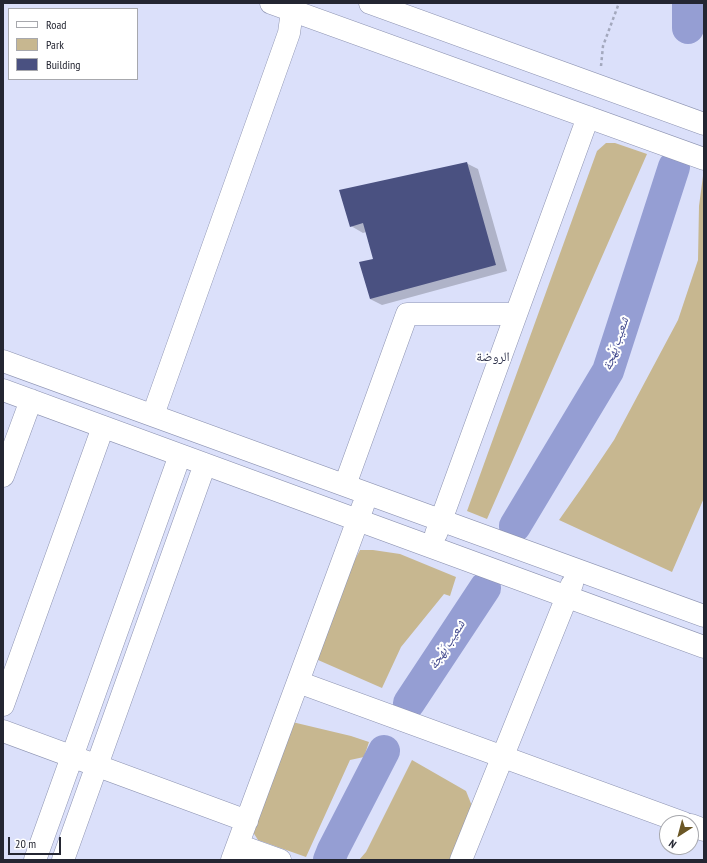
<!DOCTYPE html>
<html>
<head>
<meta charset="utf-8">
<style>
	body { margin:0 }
	#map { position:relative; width:707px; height:863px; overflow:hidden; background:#dbe0fa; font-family:"PT Sans Narrow",sans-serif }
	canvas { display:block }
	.frame { position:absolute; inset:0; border:4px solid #242632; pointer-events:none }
	.legend { position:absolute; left:8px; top:8px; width:130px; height:72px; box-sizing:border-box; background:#fff; border:1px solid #a7a8ad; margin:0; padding:5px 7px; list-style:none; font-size:12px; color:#242632 }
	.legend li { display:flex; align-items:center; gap:8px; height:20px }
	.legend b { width:20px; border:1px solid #a7a8ad }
	.north { position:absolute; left:659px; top:815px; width:40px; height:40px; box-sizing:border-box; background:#fff; border:1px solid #a7a8ad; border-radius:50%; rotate:216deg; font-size:11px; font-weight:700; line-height:16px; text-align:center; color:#242632 }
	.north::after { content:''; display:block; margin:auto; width:14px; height:18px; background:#6b5726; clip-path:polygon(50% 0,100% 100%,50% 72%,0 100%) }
	.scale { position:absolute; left:8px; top:837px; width:53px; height:18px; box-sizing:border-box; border:2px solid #242632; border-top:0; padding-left:5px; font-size:12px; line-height:14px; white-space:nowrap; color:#242632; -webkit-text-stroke:3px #fff; paint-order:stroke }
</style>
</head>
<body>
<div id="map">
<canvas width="707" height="863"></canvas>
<div class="frame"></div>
<ul class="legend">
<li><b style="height:5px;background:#fff"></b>Road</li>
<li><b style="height:11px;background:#c7b790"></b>Park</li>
<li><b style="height:11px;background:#4a5181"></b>Building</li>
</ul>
<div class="north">N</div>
<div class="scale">20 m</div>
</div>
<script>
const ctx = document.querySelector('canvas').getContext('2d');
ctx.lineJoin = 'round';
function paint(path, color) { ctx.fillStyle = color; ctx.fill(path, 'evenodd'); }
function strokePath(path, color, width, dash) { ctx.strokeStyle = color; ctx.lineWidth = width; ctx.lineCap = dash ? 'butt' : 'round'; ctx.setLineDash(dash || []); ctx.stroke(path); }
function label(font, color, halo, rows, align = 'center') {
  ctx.font = font + ' "PT Sans Narrow","Noto Naskh Arabic",sans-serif'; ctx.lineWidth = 4; ctx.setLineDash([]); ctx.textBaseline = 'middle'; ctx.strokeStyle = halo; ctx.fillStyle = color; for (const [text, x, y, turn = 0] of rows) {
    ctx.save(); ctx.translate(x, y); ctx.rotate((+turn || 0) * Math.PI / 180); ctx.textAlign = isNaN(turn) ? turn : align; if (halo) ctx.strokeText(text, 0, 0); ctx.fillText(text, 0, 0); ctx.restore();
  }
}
paint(new Path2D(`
	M606,143h9l32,11 -160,365 -20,-8 130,-360z
	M703,176l1,322 -32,74 -113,-52 24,-34 31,-46 64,-120 20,-60 1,-54z
	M360,550h13l27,4 56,23 -6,19 -6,-2 -43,53 -19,41 -64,-28 4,-37z
	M288,721l63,15 18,6 -5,15 -14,3 -44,97 -48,-17 -7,-11z
	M412,760l54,31 6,15 -21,54h-92l7,-8z`), '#c7b790');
paint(new Path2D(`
	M466,163l12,6 29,102 -125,34 -12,-6 4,-40 -8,-27 -3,1 -12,-7z`), '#0003');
strokePath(new Path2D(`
	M688,3v25
	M515,526l93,-155 66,-204
	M409,703l76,-115
	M329,860l4,-10 51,-99`), '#959ed3', 32);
paint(new Path2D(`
	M467,162l29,103 -126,34 -11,-37 14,-3 -10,-36 -13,4 -11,-37z`), '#4a5181');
const minor = new Path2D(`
	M271,3l433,156
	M370,3l334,121
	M3,361l701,255
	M3,390l701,257
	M153,415l136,-382 3,-22
	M3,476l28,-76
	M345,485l62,-171h109
	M436,534l152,-417
	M298,682l386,141
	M3,705l100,-278
	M3,731l244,90
	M691,825l13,5
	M238,845l42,15
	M35,860l145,-405
	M63,860l142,-396
	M232,860l131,-354
	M461,860l111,-276`);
strokePath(minor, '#8e94b2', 23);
strokePath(new Path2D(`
	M601,66l2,-20 16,-43`), '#a3a8bd', 2.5, [3, 3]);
strokePath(minor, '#fff', 22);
label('italic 13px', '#454c8f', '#fff', [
	["شعيب بَهْجة",616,344,-71],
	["شعيب بَهْجة",447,645,-57]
]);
label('13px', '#2f334c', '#fff', [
	["الروضة",493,357]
]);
</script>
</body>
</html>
